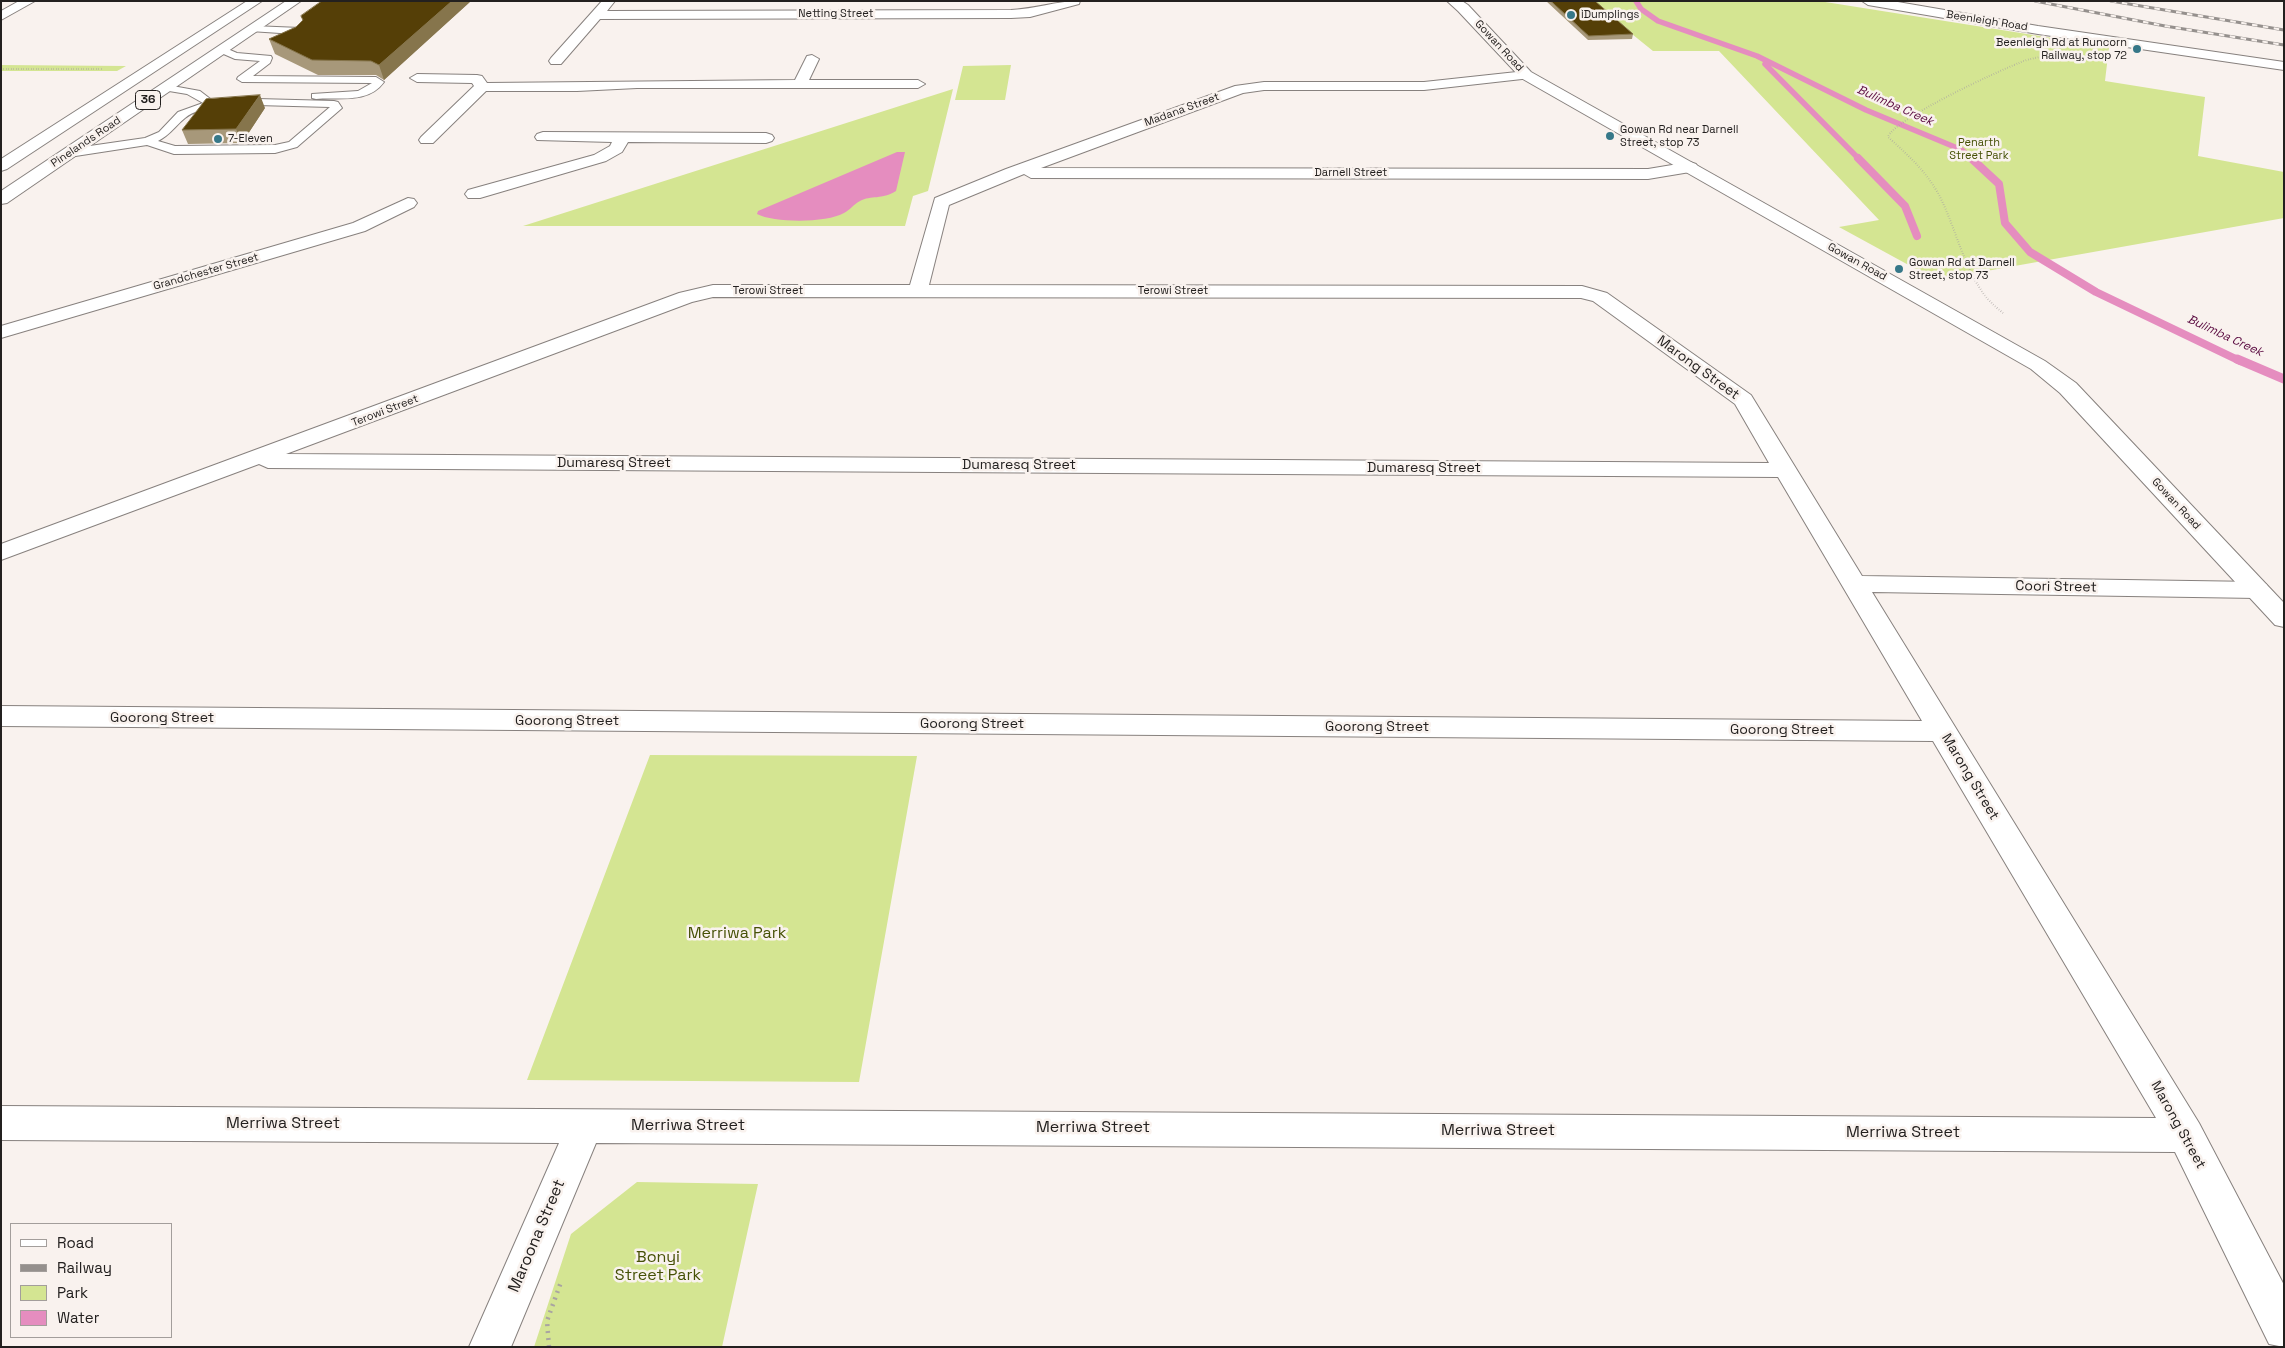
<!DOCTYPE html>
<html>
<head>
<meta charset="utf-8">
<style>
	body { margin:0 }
	#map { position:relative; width:2285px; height:1348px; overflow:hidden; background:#f9f2ee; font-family:"Space Grotesk",sans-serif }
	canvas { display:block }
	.frame { position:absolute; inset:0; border:2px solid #23201f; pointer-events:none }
	.legend { position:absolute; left:10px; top:1223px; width:162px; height:115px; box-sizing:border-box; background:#f9f2ee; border:1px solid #a39e9b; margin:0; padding:6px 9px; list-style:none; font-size:15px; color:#23201f }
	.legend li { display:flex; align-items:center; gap:10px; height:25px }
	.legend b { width:25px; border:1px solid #a39e9b }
</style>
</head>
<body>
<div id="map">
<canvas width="2285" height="1348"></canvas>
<div class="frame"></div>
<ul class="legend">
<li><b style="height:6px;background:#fff"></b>Road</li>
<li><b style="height:6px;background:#95908d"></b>Railway</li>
<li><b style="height:14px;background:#d4e592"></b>Park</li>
<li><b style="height:14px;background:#e58dbf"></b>Water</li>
</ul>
</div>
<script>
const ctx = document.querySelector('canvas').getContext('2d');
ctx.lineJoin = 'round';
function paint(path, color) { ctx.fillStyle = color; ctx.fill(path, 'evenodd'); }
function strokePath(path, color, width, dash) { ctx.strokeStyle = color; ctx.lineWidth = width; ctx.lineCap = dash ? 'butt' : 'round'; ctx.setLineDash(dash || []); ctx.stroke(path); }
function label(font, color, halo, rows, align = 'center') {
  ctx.font = font + ' "Space Grotesk",sans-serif'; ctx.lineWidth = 5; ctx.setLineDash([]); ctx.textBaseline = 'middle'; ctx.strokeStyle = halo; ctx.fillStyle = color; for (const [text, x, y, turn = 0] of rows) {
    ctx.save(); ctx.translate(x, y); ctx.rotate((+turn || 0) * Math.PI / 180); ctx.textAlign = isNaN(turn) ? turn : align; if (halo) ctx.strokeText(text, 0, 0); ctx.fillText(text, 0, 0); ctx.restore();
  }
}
paint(new Path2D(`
	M1591,1h228l290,46 -4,34 100,16 -7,59 86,16v46l-348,62 -97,-53 40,-7 -160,-169h-66z
	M1,65l125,1 -9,5h-116z
	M1011,65l-6,35h-50l8,-34z
	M953,89l-25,102 -15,5 -8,30h-382z
	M650,755l267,1 -58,326 -332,-2z
	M637,1182l121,2 -36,163h-188l37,-113z`), '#d4e592');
paint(new Path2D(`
	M897,152h8l-9,39c-14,9 -25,4 -36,10 -6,3 -10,9 -16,12 -17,10 -70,10 -87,1l1,-3z`), '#e58dbf');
strokePath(new Path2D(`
	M1636,1l5,8 17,12 99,35 109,54 96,40 10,9
	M1765,64l94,95`), '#e58dbf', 5.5);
strokePath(new Path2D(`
	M1858,158l47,48 12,30
	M1971,158l28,26 6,39 25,29 66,40 144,69`), '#e58dbf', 8);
strokePath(new Path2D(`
	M2237,359l47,20`), '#e58dbf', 9);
const lane = new Path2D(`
	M253,26l47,2 3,1 3,5 -16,12 -5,-3 10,-9 -45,-3 -2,-2z
	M223,47l14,6 34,3 1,2 -2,5 -17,13 123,1 8,5c-16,22 -44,15 -68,17l-4,-1v-4l46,-3 14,-8 -130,-1 -5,-3 1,-2 22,-16 -25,-2 -16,-7v-4z
	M167,85l33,6 13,10 44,-2 77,2 4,1 4,6 -45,39 -22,6 -101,1 -27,-9 -78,12 -6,-4 6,-4 76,-11 14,-6 19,-20 25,-9 -16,-9 -24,-4 -1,-2zM257,105l73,2 -41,35 -14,3 -100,1 -17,-5c12,-6 17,-15 27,-23 16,-14 51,-12 72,-13z`);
const street = new Path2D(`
	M19,1h16l-34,19v-9z
	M602,1h13l-8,10 404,-1c24,-1 45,-9 69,-9l-1,3 -49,13 -19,1 -411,1 -39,45h-10l-2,-3 2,-3z
	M812,55l7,4 -10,21h109l7,4 -7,4h-281l-60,3h-91l-53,52h-12l-2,-3 2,-3 53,-51 -2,-3 -55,-1 -7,-4 7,-4 60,1 5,1 5,7 308,-3 12,-24z
	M1526,71l7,4 -2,3 -107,12h-160l-21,3 -202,75 607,1 42,-7 6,2 2,3 -2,3 -6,2 -42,7 -617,-1 -7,-4 -75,31 -20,80 653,1 25,7 144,102 111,181 395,6 9,2 4,6 -4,6 -9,2 -385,-6 327,531 85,162v62l-15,-3 -94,-192 -1579,-9 -85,204h-42l90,-204 -558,-3v-34l2155,12 -223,-377 -1932,-15v-20l1921,15 -144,-244 -1510,-9 -9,-4 -258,96v-16l678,-251 34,-8h197l25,-87 71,-29 229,-83 29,-4h160zM713,297l868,1 12,3 142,103 34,59 -1483,-9 406,-152z
	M543,132l223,1 6,2 2,3 -2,3 -6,2 -138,-1 -6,10 -16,9 -126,37h-12l-3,-4 3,-4 126,-35 16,-9 2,-4 -75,-2 -2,-3 2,-3z
	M408,198l6,1 3,4 -3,4 -49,24 -364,107v-12l352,-103z`);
const secondary = new Path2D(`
	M1447,1h15l6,4 63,67 514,289 31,22 208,220v24l-9,-2 -215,-232 -29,-24 -510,-291 -63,-67z
	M1862,1h30l146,25 246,36v8l-246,-36 -170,-29z`);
const primary = new Path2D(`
	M247,1h15l-255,168 -6,2v-12z
	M286,1h15l-294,202 -6,1v-13z`);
strokePath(lane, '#87817e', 2);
strokePath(street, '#87817e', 2);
strokePath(secondary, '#87817e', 2);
strokePath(primary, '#87817e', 2);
strokePath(new Path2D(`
	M1,69h102
	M2003,313c-6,-5 -12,-10 -17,-16 -23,-30 -30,-69 -47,-102 -13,-24 -31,-40 -51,-58 6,-18 108,-65 131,-74 8,-4 17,-5 26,-7`), '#a9a4a1', 2, [0.5, 2]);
strokePath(new Path2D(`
	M549,1347l-2,-26 14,-39`), '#a9a4a1', 4.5, [2, 5]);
paint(lane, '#fff');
paint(street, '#fff');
paint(secondary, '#fff');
paint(primary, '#fff');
const rail = new Path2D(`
	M2035,1l130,25 119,19
	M2111,1l173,29`);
strokePath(rail, '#95908d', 3);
strokePath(rail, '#f9f2ee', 2, [5.5]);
paint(new Path2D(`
	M322,1h149l-87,79 -8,-5h-58l-43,-21 -6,-15 27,-12 7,-6 -2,-5z
	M1546,1h49l38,33 -1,5 -44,1z
	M265,108l-23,35 -54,1 -6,-14z`), '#a7987a');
paint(new Path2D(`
	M452,1h19l-87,79 -5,-15z
	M260,95l5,13 -23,35 -6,-14z`), '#86754c');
const building = new Path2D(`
	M322,1h130l-73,64 -8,-4 -59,-1 -43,-21 27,-12 7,-7 -2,-4z
	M1551,1h44l38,33 -44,2z
	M260,95l-24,34 -54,1 24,-31z`);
paint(building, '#553f07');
strokePath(building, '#86754c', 1);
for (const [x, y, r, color] of [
	[1571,15,5,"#367889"],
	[2137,49,5,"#367889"],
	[1610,136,5,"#367889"],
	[218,139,5,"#367889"],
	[1899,269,5,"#367889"]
]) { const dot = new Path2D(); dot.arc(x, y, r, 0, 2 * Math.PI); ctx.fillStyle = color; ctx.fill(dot); strokePath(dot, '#f9f2ee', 2); }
label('11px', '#23201f', '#f9f2ee', [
	["Netting Street",836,14],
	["Beenleigh Road",1987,21,9],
	["Gowan Road",1499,46,47],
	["Madana Street",1182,110,-20],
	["Pinelands Road",86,142,-34],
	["Darnell Street",1351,173],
	["Gowan Road",1857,262,29],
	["Grandchester Street",206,272,-16],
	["Terowi Street",768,291],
	["Terowi Street",1173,291],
	["Terowi Street",385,411,-21],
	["Gowan Road",2176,504,47]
]);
label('11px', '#23201f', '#f9f2ee', [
	["iDumplings",1581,15],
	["Beenleigh Rd at Runcorn",2127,43,"right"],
	["Railway, stop 72",2127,56,"right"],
	["Gowan Rd near Darnell",1620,130],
	["Street, stop 73",1620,143],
	["7-Eleven",228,139],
	["Gowan Rd at Darnell",1909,263],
	["Street, stop 73",1909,276]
], 'left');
label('11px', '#465106', '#f9f2ee', [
	["Penarth",1979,143],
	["Street Park",1979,156]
]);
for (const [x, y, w] of [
	[148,100,25]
]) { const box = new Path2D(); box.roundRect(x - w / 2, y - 9.5, w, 19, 4); ctx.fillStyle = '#f9f2ee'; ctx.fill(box); strokePath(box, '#23201f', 1); }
label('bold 12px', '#23201f', null, [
	["36",148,100]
]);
label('italic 12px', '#59093f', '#f9f2ee', [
	["Bulimba Creek",1895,106,24],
	["Bulimba Creek",2225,336,25]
]);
label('14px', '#23201f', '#f9f2ee', [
	["Marong Street",1698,368,36],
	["Dumaresq Street",614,463],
	["Dumaresq Street",1019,465],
	["Dumaresq Street",1424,468],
	["Coori Street",2056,587,1],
	["Goorong Street",162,718],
	["Goorong Street",567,721],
	["Goorong Street",972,724],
	["Goorong Street",1377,727],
	["Goorong Street",1782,730],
	["Marong Street",1970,777,59],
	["Marong Street",2178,1125,61]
]);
label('16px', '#465106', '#f9f2ee', [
	["Merriwa Park",737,934],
	["Bonyi",658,1258],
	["Street Park",658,1276]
]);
label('16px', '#23201f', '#f9f2ee', [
	["Merriwa Street",283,1124],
	["Merriwa Street",688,1126],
	["Merriwa Street",1093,1128],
	["Merriwa Street",1498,1131],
	["Merriwa Street",1903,1133],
	["Maroona Street",537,1236,-67]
]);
</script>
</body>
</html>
